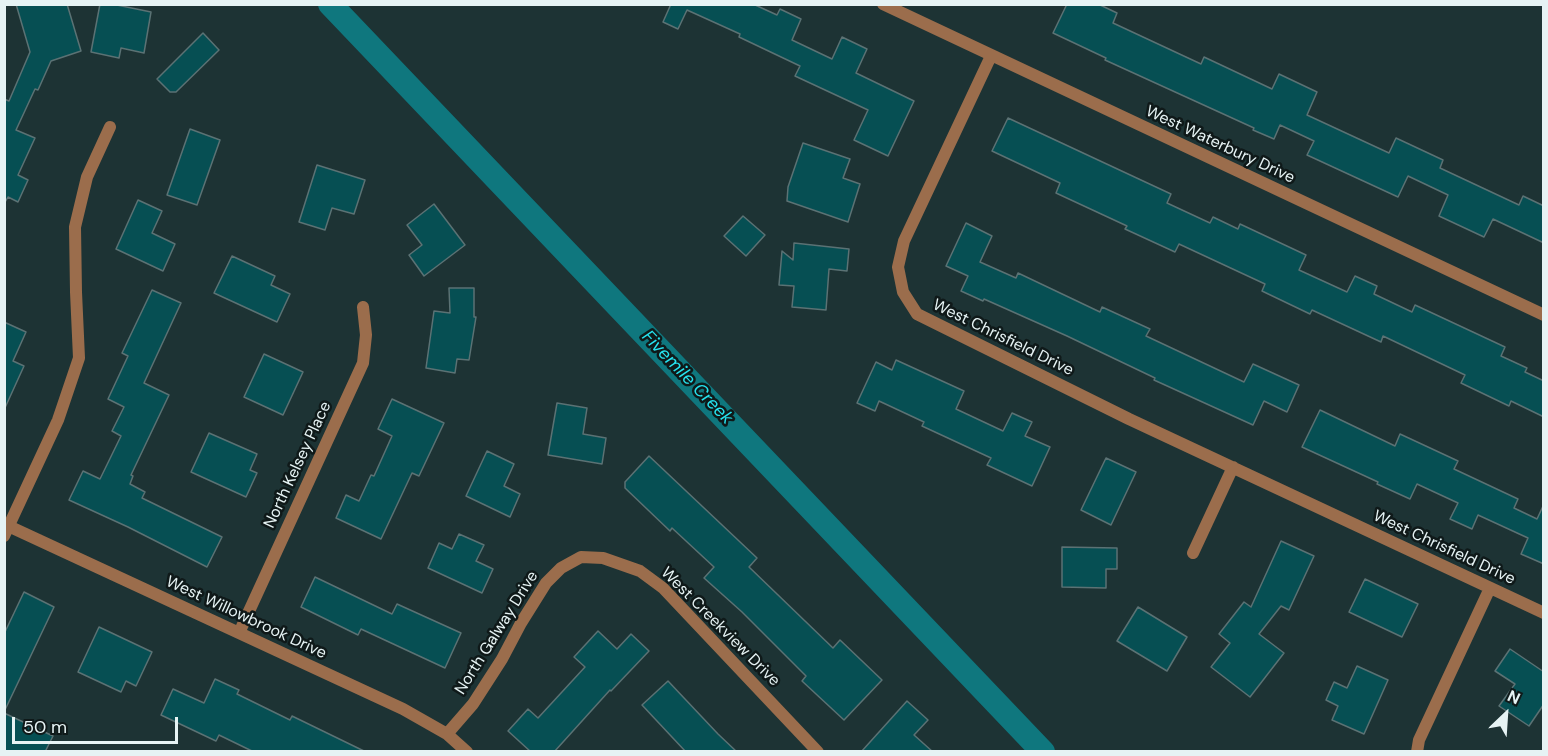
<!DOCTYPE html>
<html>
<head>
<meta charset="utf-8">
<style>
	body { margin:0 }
	#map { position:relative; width:1548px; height:756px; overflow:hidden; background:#1d3334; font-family:"DM Sans",sans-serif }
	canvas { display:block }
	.frame { position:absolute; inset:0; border:6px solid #e6f3f4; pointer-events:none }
	.north { position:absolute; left:1476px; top:684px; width:60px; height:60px; -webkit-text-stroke:4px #0f1919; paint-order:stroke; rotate:25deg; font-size:16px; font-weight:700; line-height:24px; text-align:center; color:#e6f3f4 }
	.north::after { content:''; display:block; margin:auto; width:21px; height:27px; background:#e6f3f4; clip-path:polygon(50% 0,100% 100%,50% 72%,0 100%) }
	.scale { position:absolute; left:12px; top:717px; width:166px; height:27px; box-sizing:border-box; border:3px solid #e6f3f4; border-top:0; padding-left:8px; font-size:18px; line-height:21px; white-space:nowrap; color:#e6f3f4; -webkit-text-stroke:4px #0f1919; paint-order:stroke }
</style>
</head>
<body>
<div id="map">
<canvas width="1548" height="756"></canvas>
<div class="frame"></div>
<div class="north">N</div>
<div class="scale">50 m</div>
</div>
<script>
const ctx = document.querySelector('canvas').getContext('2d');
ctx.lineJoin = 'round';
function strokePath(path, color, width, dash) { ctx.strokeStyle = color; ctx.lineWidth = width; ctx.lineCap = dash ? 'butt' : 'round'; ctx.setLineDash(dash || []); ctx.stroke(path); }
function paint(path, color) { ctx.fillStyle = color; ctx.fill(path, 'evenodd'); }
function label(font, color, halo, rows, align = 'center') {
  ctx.font = font + ' "DM Sans",sans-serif'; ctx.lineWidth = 5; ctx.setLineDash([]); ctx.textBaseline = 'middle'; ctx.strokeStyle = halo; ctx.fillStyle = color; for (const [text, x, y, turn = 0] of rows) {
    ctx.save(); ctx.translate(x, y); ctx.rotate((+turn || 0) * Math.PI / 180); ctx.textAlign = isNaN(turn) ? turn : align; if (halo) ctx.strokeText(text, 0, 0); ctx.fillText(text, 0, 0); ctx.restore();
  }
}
strokePath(new Path2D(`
	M330,4l713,748`), '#0f777e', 24);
const building = new Path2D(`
	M16,4h51l14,47 -30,10 -13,29 -3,-1 -19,41 19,8 -17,37 10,5 -10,22 -10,-5 -4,7v-105l5,2 21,-49z
	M100,4h12l39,8 -7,41 -23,-5 -2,10 -28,-6z
	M671,4h82l24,11 3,-6 21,10 -9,21 40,19 10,-22 25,12 -11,24 58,28 -26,55 -34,-16 14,-30 -73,-34 5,-10 -61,-29 1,-3 -53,-24 -9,19 -15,-7z
	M1067,4h31l19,9 -4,10 88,41 3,-7 68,32 7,-15 38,18 -10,23 82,38 7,-15 47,22 -3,8 79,37 4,-9 21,10v37l-51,-24 -9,18 -45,-21 9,-21 -40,-19 -10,21 -91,-42 7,-14 -34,-16 -6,14 -21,-9 1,-2 -149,-68 1,-2 -53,-25z
	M203,33l16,17 -43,42h-6l-13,-13z
	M1008,118l163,76 -4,9 43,20 3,-6 25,12 2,-5 66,31 -7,15 48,22 8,-16 22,10 -3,8 38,18 3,-7 90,42 -4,9 26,12 -2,4 19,9v36l-33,-16 -2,5 -48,-23 4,-8 -82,-39 -2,6 -69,-32 -2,4 -48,-23 3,-7 -86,-40 -4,8 -50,-23 2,-3 -71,-33 4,-10 -68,-32z
	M190,129l30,11 -23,65 -30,-10z
	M803,143l47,16 -7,19 17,6 -12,38 -61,-21 1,-14z
	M317,165l48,15 -11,34 -22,-6 -7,22 -26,-8z
	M138,200l24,11 -10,22 23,11 -12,27 -47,-22z
	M434,204l31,41 -41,31 -15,-21 13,-10 -15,-20z
	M743,216l22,19 -19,21 -22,-20z
	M966,223l26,13 -12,26 36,16 2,-5 82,39 2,-5 48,22 -4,7 98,46 9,-18 46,21 -12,27 -23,-11 -11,24 -99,-45 1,-2 -88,-42 -83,-37 -1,2 -22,-10 7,-15 -22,-10z
	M794,243l55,6 -2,22 -18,-2 -3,41 -34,-3 2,-21 -15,-1 3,-34 11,9z
	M232,256l43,20 -4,9 19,9 -13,28 -63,-29z
	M449,288h25v29h2l-7,43 -12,-1 -2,14 -29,-5 8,-57 16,2z
	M152,290l29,13 -37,80 25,12 -38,80 2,1 -3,8 15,8 -3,6 80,39 -15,30 -79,-40 -59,-27 14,-29 17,8 21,-43 -9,-5 12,-24 -16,-8 20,-43 -6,-3z
	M4,322l22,10 -13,29 11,5 -20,44z
	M264,354l39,18 -20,43 -39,-18z
	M896,360l68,31 -8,18 47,22 9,-18 20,9 -7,14 25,11 -18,39 -45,-21 4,-7 -69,-32 2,-4 -45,-21 -4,10 -18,-8 19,-41 16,8z
	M392,399l52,24 -25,53 -7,-3 -31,66 -45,-21 10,-23 13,6 12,-26 3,1 18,-40 -14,-7z
	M557,403l30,5 -4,26 23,4 -4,26 -54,-9z
	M1320,410l75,36 5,-12 58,27 -4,8 64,30 -4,9 23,11 7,-15v60l-23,-10 7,-16 -50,-23 -6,14 -22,-10 8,-16 -41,-19 -7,15 -33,-15 1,-2 -76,-35z
	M209,433l48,21 -7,16 7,3 -11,24 -55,-25z
	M487,451l27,13 -10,22 16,8 -10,23 -44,-21z
	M649,456l108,102 -8,9 84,81 7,-8 42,40 -38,40 -42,-39 4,-5 -64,-64 -38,-34 10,-11 -42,-39 -2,3 -45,-43v-6z
	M1106,458l30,14 -25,53 -30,-15z
	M459,534l25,11 -8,16 17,8 -11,24 -54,-25 11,-25 13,6z
	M1281,541l33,15 -25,54 -8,-4 -22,28 25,19 -34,44 -39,-30 19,-24 -11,-9 25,-32 7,5z
	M1062,547l55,1v21h-11v19l-44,-1z
	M315,577l77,37 5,-10 64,29 -16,35 -84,-39 -3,6 -57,-28z
	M1365,579l53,25 -16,33 -53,-25z
	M24,592l30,15 -50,105v-78z
	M1138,607l49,30 -20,34 -50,-30z
	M99,627l53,25 -16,34 -10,-5 -5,11 -43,-20z
	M598,631l19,18 14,-15 18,17 -38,40 -1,-1 -56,62h-23l-23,-21 20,-22 10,9 47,-51 -11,-10z
	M1510,649l34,23v32l-15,22 -30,-20 16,-22 -20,-13z
	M1357,666l31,14 -24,54 -32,-14 6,-14 -12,-6 8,-18 13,6z
	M215,679l24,11 -2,4 53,26 2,-4 74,36h-112l-35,-17 -3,6 -55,-26 12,-26 31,14z
	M668,681l50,53 19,18h-51l-44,-47z
	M907,701l21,19 -14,15 19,17h-72z
	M4,713l49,23 -8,16h-41z`);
paint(building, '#064f53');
strokePath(building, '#5b7274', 1.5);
strokePath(new Path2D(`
	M883,4l661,311
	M991,56l-87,185 -6,26 5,25 14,22 212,105 415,194
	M4,524l399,185 44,25 20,18
	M4,536l54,-116 21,-62 -3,-66 -1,-65 12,-50 23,-50
	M1193,553l40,-86
	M239,633l124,-270 3,-28 -3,-28
	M447,734l26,-30 29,-45 19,-36 25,-40 15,-15 20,-11 22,1 37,13 23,17 155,164
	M1417,752l2,-12 71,-152`), '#9b6d4c', 12);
label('16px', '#e6f3f4', '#0f1919', [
	["West Waterbury Drive",1220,145,25],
	["West Chrisfield Drive",1003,338,26],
	["North Kelsey Place",298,465,-65],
	["West Chrisfield Drive",1444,548,25],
	["West Willowbrook Drive",246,618,25],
	["West Creekview Drive",720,627,45],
	["North Galway Drive",497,633,-58]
]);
label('italic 18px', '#26e2ee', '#0f1919', [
	["Fivemile Creek",687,378,46]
]);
</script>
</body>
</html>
